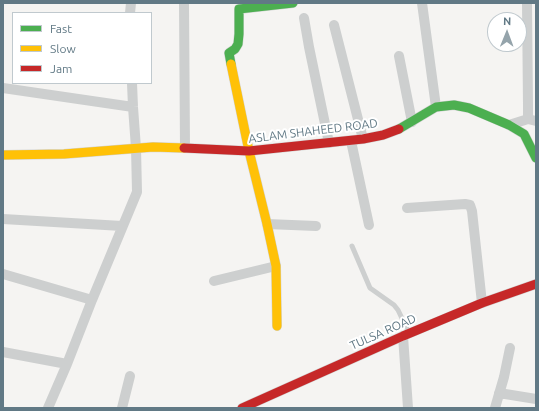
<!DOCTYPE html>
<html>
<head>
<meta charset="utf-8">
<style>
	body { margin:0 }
	#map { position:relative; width:539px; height:411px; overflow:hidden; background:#f5f4f2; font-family:Ubuntu,sans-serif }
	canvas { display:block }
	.frame { position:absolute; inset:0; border:4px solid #617985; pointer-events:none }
	.legend { position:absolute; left:12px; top:12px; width:140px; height:72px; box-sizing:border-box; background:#fff; border:1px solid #c0c9ce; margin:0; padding:5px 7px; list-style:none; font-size:12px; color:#617985 }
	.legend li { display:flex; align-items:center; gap:8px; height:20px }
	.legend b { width:20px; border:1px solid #c0c9ce }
	.north { position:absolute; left:487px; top:12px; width:40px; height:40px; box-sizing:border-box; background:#fff; border:1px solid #c0c9ce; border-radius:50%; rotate:1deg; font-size:11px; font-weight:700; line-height:16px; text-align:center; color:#617985 }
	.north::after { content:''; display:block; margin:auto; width:14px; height:18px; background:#95a4ab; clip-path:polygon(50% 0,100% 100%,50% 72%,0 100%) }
</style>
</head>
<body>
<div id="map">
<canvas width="539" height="411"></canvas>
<div class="frame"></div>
<ul class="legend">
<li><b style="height:5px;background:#4caf50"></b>Fast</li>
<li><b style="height:5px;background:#ffc107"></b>Slow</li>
<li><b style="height:5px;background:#c62828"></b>Jam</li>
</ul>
<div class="north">N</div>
</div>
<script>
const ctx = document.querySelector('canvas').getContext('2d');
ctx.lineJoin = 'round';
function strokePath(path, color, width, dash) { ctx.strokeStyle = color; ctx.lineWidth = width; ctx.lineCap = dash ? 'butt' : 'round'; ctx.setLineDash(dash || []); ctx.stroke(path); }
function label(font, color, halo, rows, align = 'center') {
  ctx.font = font + ' Ubuntu,sans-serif'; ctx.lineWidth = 4; ctx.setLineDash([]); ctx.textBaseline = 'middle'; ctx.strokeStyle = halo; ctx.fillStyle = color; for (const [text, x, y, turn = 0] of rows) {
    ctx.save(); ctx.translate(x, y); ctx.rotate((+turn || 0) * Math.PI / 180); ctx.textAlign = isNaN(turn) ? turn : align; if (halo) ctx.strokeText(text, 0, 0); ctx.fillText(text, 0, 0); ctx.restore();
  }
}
const fast = new Path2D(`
	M231,64l-2,-11 6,-4 3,-5 1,-10v-25l54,-6
	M399,129l37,-22 18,-2 15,3 40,17 15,9 12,24`);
const slow = new Path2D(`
	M231,64l18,87 18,73 9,42 1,60
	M3,155l61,-1 89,-7 31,1`);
const jam = new Path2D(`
	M184,148l65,3 114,-12 20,-4 16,-6
	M242,408l161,-72 79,-33 54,-19`);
strokePath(fast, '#d1d2d2', 10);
strokePath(slow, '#d1d2d2', 10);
strokePath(jam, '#d1d2d2', 10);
strokePath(new Path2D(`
	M352,246l18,42 24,17 4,5 11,23`), '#cdcfcf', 5);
strokePath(new Path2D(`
	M184,3l1,145
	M422,3l14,104
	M527,3l1,103v13
	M130,13l1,-10
	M304,18l5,29 20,96
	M334,25l29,114
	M399,56l13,66
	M3,88l130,19
	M509,125l19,-6 8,2
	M351,141l18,84
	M407,208l58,-4 5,1 2,6 10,92
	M3,219l119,7
	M267,224l49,2
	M3,274l89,26
	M214,281l62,-15
	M403,336l5,72
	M3,352l64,12
	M499,393l37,6
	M48,408l19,-44 25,-64 45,-108 -1,-44 -3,-41 -1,-24
	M122,408l8,-32
	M495,408l9,-31 6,-29`), '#cdcfcf', 10);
strokePath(fast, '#4caf50', 9);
strokePath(slow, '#ffc107', 9);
strokePath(jam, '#c62828', 9);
label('12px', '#617985', '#fff', [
	["ASLAM SHAHEED ROAD",313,131,-7],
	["TULSA ROAD",383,332,-24]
]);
</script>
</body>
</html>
